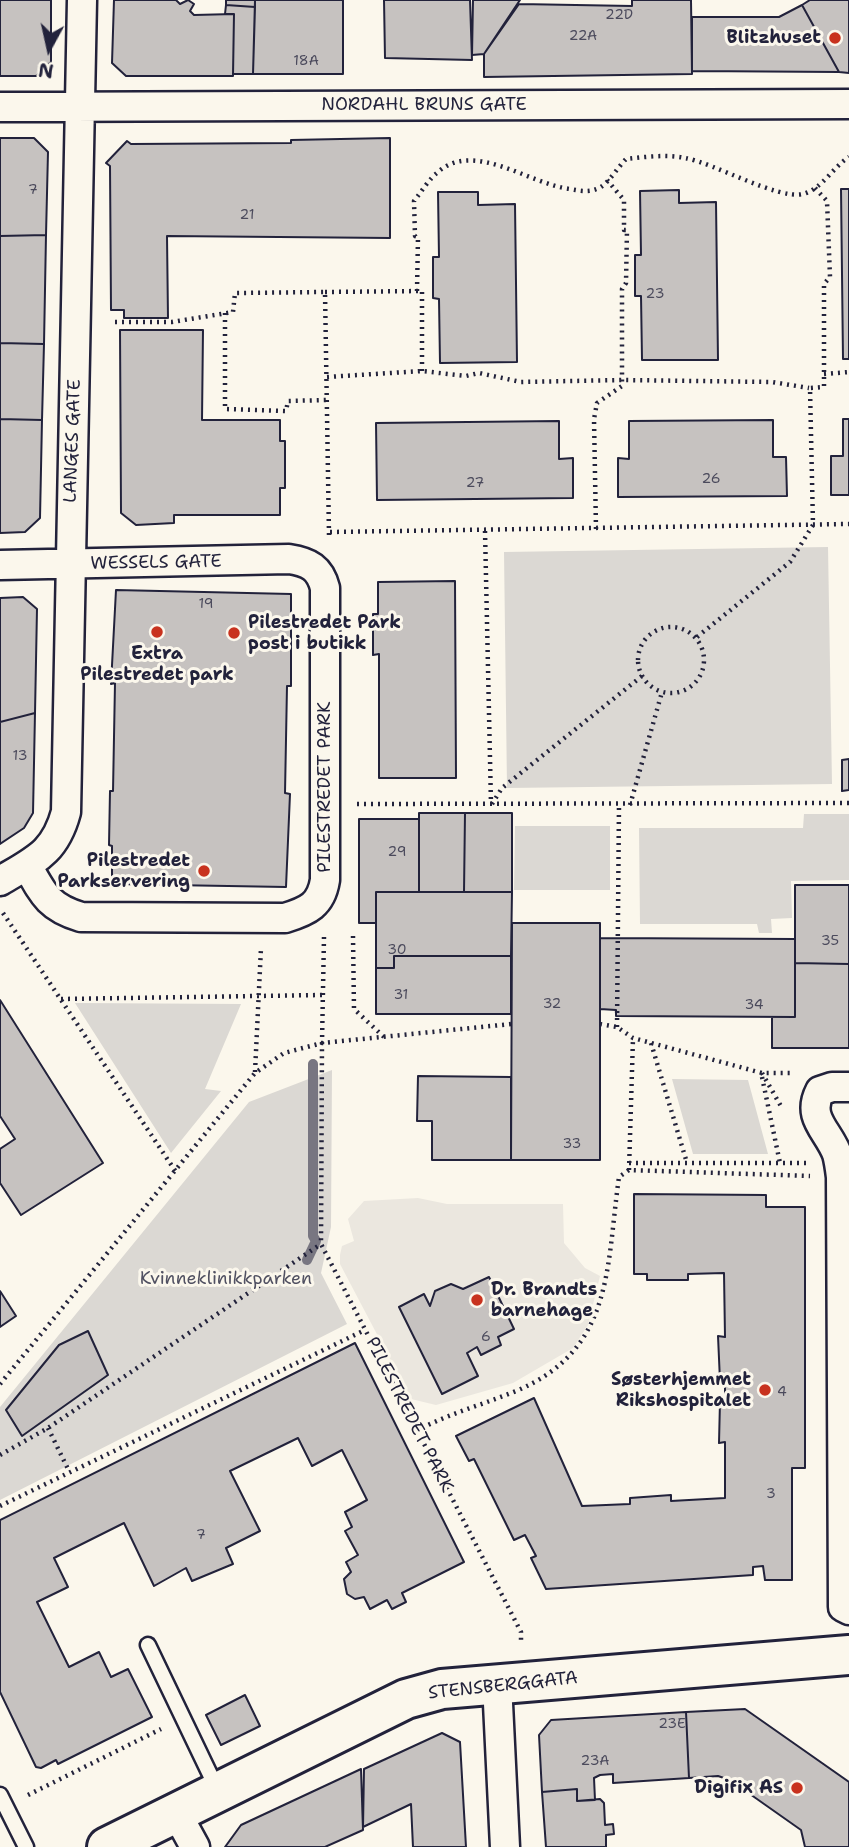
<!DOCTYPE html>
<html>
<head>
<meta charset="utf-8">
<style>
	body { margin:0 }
	#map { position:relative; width:849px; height:1847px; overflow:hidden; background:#fbf7ec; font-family:"Shantell Sans",sans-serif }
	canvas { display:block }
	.north { position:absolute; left:14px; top:14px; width:70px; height:70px; -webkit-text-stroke:5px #fbf7ec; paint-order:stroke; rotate:188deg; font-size:19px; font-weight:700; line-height:28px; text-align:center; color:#22223b }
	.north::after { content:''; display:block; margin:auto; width:24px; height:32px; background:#22223b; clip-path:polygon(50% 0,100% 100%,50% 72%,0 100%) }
</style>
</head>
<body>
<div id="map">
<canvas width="849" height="1847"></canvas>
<div class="north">N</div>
</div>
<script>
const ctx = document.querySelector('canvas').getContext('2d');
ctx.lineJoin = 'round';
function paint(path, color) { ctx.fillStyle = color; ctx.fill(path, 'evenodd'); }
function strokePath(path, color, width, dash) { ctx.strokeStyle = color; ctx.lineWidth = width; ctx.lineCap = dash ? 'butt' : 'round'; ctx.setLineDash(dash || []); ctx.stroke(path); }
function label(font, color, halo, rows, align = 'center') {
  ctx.font = font + ' "Shantell Sans",sans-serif'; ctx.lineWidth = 6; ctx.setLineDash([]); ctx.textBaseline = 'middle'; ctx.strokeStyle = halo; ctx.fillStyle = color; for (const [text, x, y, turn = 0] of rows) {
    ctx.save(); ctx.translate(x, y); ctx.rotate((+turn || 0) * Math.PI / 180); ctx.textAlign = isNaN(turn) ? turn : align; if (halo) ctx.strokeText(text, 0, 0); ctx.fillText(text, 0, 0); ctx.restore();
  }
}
paint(new Path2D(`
	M418,1198l29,6h116l1,39 21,25 15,8 -12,49 -15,23 -60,35 -77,22 -25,-6 -71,-135v-9l2,-9 12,-5 -6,-22 16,-18z`), '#ebe7df');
paint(new Path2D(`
	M828,547l4,237 -325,4 -3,-236z
	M804,814h45v66l-58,1 1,37 -21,1 1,14h-13l-2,-9h-117l-1,-96h164z
	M515,826h95v64h-96z
	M75,1003l166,1 -36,85 16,2 -50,62z
	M332,1070l-1,157 -10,46 26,51 -347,176v-93l249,-305z
	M672,1079l76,1 20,74h-75z`), '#dbd8d3');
strokePath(new Path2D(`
	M307,1260l9,-19 -3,-5v-172`), '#787681', 10);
const building = new Path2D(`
	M0,0h51v62l-15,14h-36z
	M114,0h62l4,4 8,-4 6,4 -4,7 4,4 40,-1 -1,62h-107l-14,-13z
	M226,0h29v7l-29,-2z
	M255,0h88v74h-90z
	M384,0h86l2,60 -87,-2z
	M473,0h47l-36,54 -12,1z
	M632,0h59l1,74 -208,3v-23l35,-50 113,2z
	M810,0h39v73l-10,-1 -37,-67z
	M226,5l29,2 -2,67h-20l1,-60h-9z
	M802,5l37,67 -147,-1v-54h87z
	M0,138h34l14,14 -2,83 -46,1z
	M390,138v100l-223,-2 1,82h-44v-8h-13l-1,-144 -4,-3 21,-22 4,3 160,-1v-3z
	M841,189h8v170h-6z
	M679,190v13l37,-1 2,158h-76l-1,-64h-6v-41h6l-1,-64z
	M438,192h40v13l37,-1 2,158 -77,1 -1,-64 -6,-1v-41h6z
	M46,235l-2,109 -44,-1v-107z
	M120,330h83l-1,90h78v21h5v47h-5v27h-106v8l-38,2 -15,-12z
	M0,343l44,1 -2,76 -42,-1z
	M0,419l42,1 -2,98 -15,14 -25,1z
	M843,419h6v76h-18v-39h12z
	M773,420v37h13l1,39 -169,1v-39l11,1v-38z
	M559,421v38l14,-1v40l-196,2 -1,-77z
	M455,581l1,197h-77v-124l-6,1v-41h5v-32z
	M116,590l175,4v92h-4l-2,107 5,1 -4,93 -174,-3v-38l-3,-1 1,-54h3l2,-108 -4,1z
	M23,597l14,12 -2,104 -35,9v-124z
	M35,713l-2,100 -9,15 -24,16v-122z
	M849,759v31l-7,1v-31z
	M419,813h46l-1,79h-45z
	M465,813h47v79h-48z
	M359,819h60v73h-43v31h-17z
	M795,885h54v79l-54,-1z
	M376,892h136l-1,64h-117v12h-18z
	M512,923h88v237h-89z
	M600,938l195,1v78l-179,-1v-6l-16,-1z
	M394,956h117v58h-135v-46h18z
	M795,963l54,1v84h-77v-31h23z
	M0,1000l103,163 -82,52 -21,-32v-34l15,-10 -15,-23z
	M418,1076l93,1v83h-79v-39h-15z
	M634,1194l132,1v12h39v261h-13v112h-27l-2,-14 -10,1v8l-207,14 -15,-31 5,-2 -11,-21 -11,5 -40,-81 -5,2 -13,-25 78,-38 48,108 48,-2v-6l41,-3v6l54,-3v-56l-6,1 1,-42h5v-20h-5l-2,-45 7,1 -1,-64 -36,1v6h-41v-6h-13z
	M489,1277l25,52 -16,8 3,8 -20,10 -4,-8 -10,6 11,23 -36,18 -43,-87 25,-13 6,12 5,-15 16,-7 12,5z
	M0,1291l16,25 -16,11z
	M88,1331l20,44 -86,61 -16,-26 53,-65z
	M355,1343l109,219 -62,31 4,9 -14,7 -5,-9 -17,9 -6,-12 -9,2 -8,-5 -3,-15 7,-7 -5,-10 12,-7 -13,-24 7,-4 -7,-15 22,-12 -25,-50 -30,16 -14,-28 -68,33 30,60 -34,17 7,16 -41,17 -6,-13 -32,18 -30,-63 -70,35 14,29 -31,15 32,65 30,-15 12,25 17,-8 24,48 -94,47 -2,-4 -15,8 -5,-1 -36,-75v-172z
	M245,1695l15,31 -39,19 -15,-30z
	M745,1709l104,73v65h-44l-4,-17 -71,-50 -12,-4 -29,2 -3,-66z
	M686,1712l3,66 -76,5v-9l-13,1 -6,3 1,22 -18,1v-12l-35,3 -3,-57 12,-15z
	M442,1733l18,9 6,105h-53l-2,-43 -48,23 1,-58z
	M361,1769l2,61 -38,17h-100l16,-22z
	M577,1789v12l23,-2 4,4 1,22 8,-1 1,10 -8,1v12h-60l-4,-55z`);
paint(building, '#c6c2c0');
strokePath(building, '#22223b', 2);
const lane = new Path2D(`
	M148,1645l69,144
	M0,1795l26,52`);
const street = new Path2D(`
	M0,107l849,-3
	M0,565l289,-6c20,3 31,9 36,29v292c-4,25 -17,31 -40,38l-204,-1c-33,-10 -38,-23 -54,-52
	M0,881c35,-21 55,-28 66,-69l16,-812
	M849,1087h-17l-12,4c-14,27 8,39 17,63 2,7 3,15 4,23l2,430 6,3
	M497,1683l8,164
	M177,1814l18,33`);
const secondary = new Path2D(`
	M107,1847l299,-148 36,-10 407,-34`);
strokePath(lane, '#22223b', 19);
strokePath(street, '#22223b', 33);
strokePath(secondary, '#22223b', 44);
strokePath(new Path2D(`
	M417,291l1,-54 -3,-1 -1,-35c8,-10 15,-22 24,-29 36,-32 91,12 132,17 11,2 20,4 31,-2 9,-6 17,-20 25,-28 19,-2 40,-5 59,-1 29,5 93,42 118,36 19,-5 30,-27 46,-37
	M325,292l97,-1v80
	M225,313v96l61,2 2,-10 39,-1
	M115,322h57l61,-10 2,-19 90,-1 4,243
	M824,374l25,-2
	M327,377l95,-6 44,5 13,-3 42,9 101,-2 150,2 37,6
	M596,529l-2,-110 3,-16 25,-17v-97l4,-6 1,-53h-3v-30l-17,-20
	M485,531l6,273
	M330,532l519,-8
	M638 660a33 33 0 1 1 66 0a33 33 0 1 1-66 0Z
	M697,637l93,-75 23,-37 -3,-137 14,-1v-103l6,-7 -3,-76 -12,-13
	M357,804l492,-1
	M492,804l10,-16 140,-112
	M630,805l32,-113
	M3,913l173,259
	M353,936l1,73 30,28
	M324,937l-2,106 189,-19
	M61,999l261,-4
	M600,1024l17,3 16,11 129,35h32
	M617,1027l2,-223
	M651,1043l36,120
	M255,1072l6,-124
	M762,1073l20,35
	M762,1077l18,86
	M629,1163h178
	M629,1170l4,-132
	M0,1384l255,-311 29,-20 38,-10 -1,201 200,388v12
	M48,1428l21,43
	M416,1431c34,-18 66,-26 100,-40 98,-41 90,-123 103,-214l10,-7 181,6
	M0,1455l48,-27 273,-184
	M0,1506l365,-176
	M28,1795l133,-66`), '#22223b', 4.5, [2, 5]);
strokePath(lane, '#fbf7ec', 14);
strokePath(street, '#fbf7ec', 28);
strokePath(secondary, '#fbf7ec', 38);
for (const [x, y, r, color] of [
	[835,38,7,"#c8321e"],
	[157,632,7,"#c8321e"],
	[234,633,7,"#c8321e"],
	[204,871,7,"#c8321e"],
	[477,1300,7,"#c8321e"],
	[765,1390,7,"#c8321e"],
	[797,1788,7,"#c8321e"]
]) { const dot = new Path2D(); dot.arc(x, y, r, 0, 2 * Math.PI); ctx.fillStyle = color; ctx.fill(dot); strokePath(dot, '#fbf7ec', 2.5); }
label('14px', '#4b4a5c', null, [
	["22D",619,15],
	["22A",583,36],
	["18A",306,61],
	["7",33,190],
	["21",247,215],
	["23",655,294],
	["26",711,479],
	["27",475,483],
	["19",206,604],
	["13",20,756],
	["29",397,852],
	["35",830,941],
	["30",397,950],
	["31",401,995],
	["32",552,1004],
	["34",754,1005],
	["33",572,1144],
	["6",486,1337],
	["4",782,1392],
	["3",771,1494],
	["7",201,1535],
	["23E",672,1724],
	["23A",595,1761]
]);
label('bold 18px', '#22223b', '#fbf7ec', [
	["Blitzhuset",821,38],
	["Pilestredet Park",248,623,"left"],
	["post i butikk",248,644,"left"],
	["Extra",157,654,"center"],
	["Pilestredet park",157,675,"center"],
	["Pilestredet",190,861],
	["Parkservering",190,882],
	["Dr. Brandts",491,1290,"left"],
	["barnehage",491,1311,"left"],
	["Søsterhjemmet",751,1380],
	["Rikshospitalet",751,1401],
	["Digifix AS",783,1788]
], 'right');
label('18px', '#22223b', '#fbf7ec', [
	["NORDAHL BRUNS GATE",424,105],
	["LANGES GATE",73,441,-88],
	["WESSELS GATE",156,563,-1],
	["PILESTREDET PARK",325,787,-90],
	["PILESTREDET PARK",409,1415,63],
	["STENSBERGGATA",503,1686,-6]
]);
label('18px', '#505061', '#fbf7ec', [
	["Kvinneklinikkparken",226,1279]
]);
</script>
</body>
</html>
